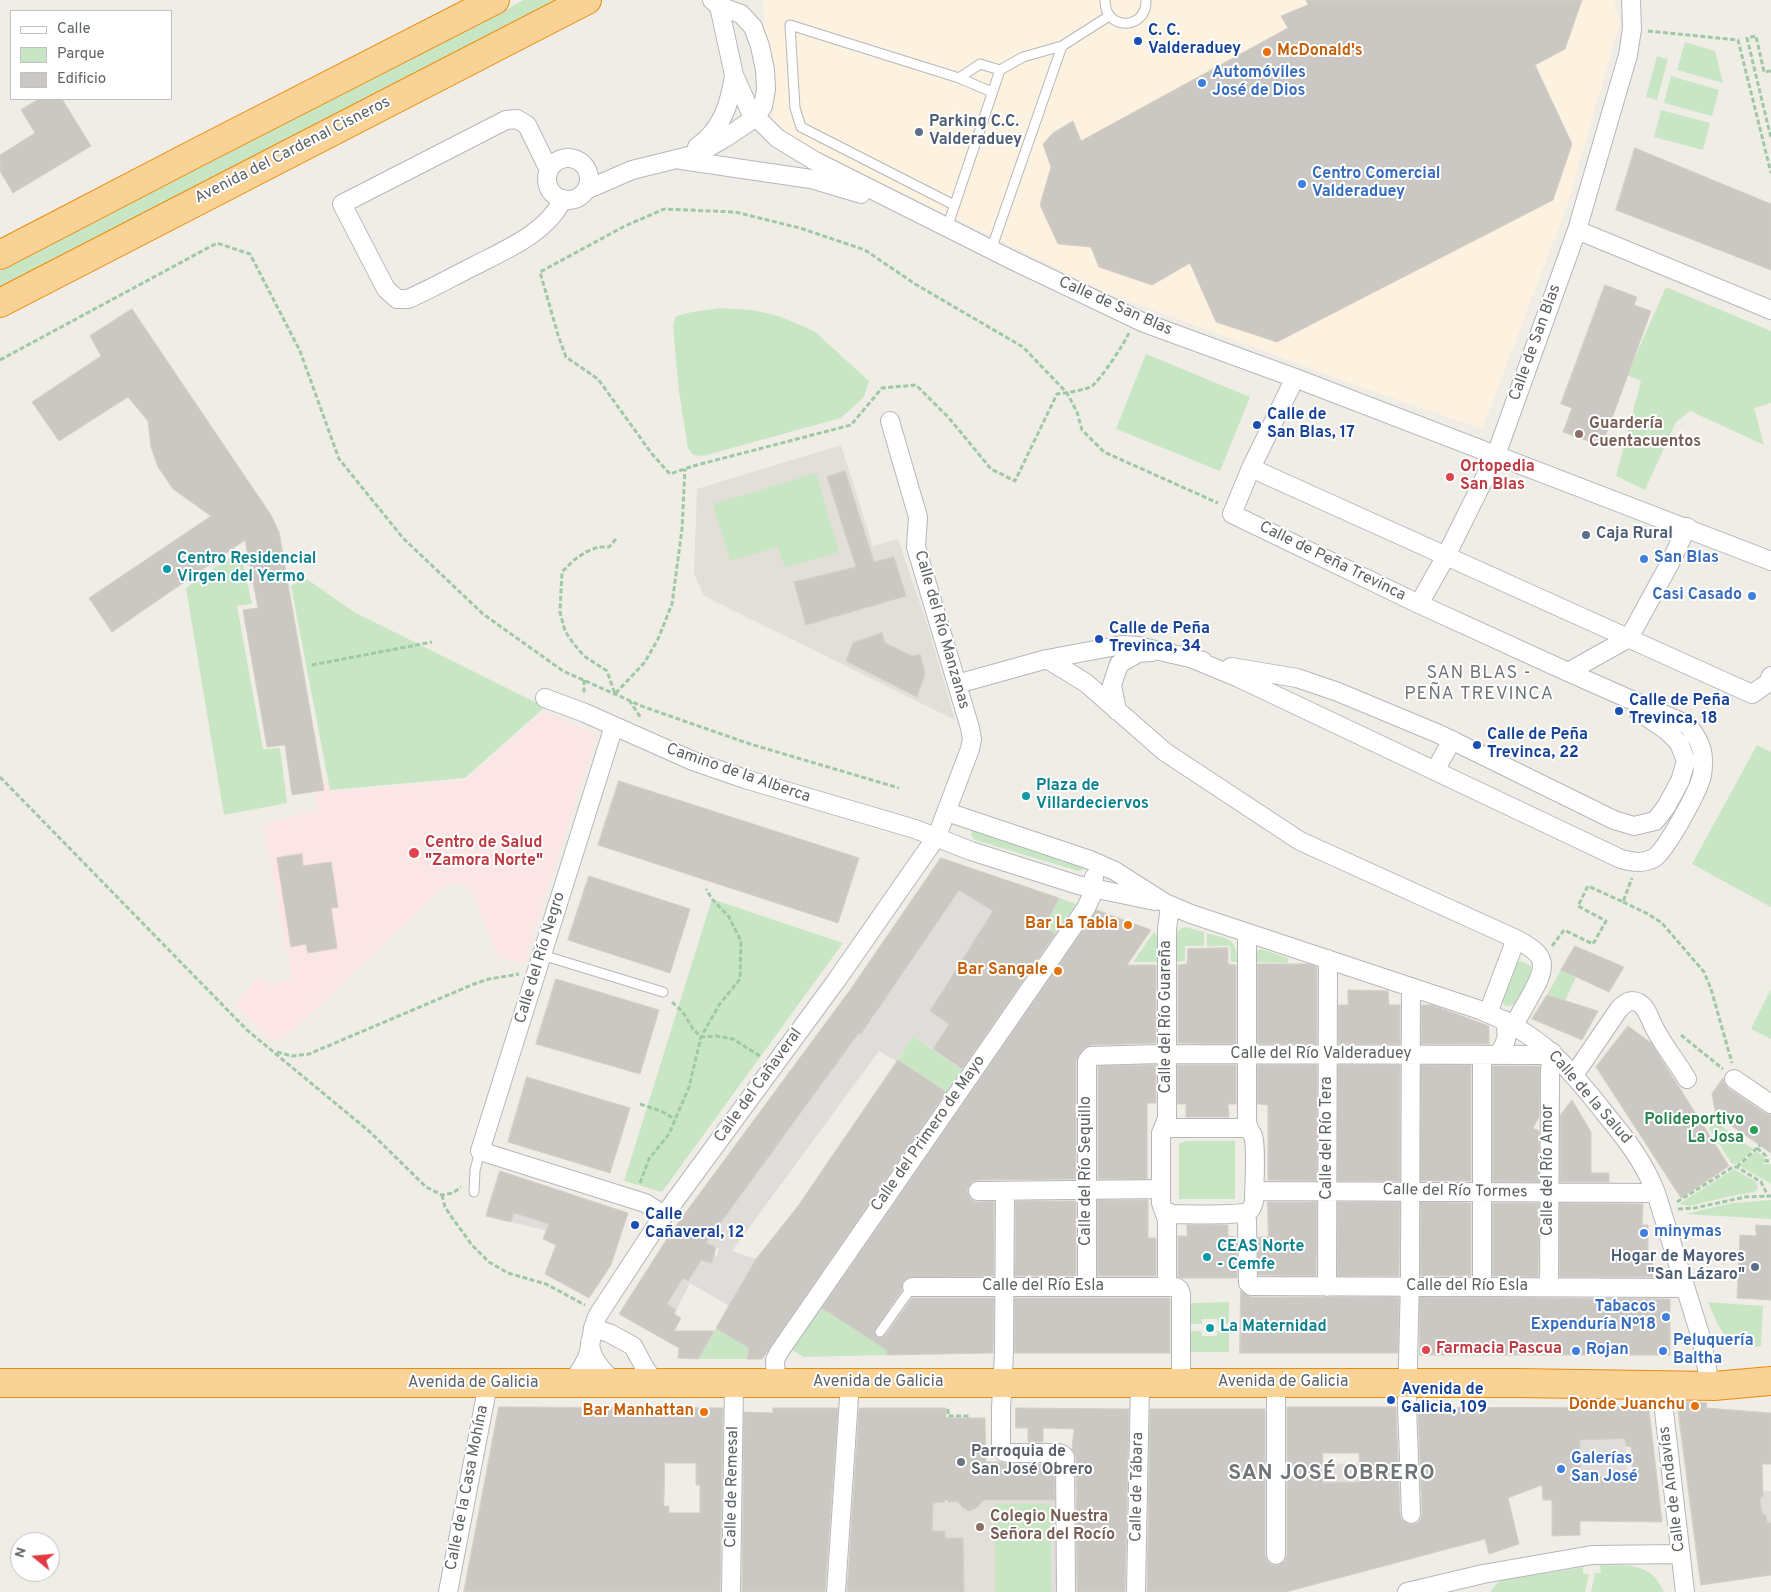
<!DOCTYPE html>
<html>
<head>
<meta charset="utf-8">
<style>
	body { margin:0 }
	#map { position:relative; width:1771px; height:1592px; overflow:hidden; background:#f0ede7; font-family:Overpass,sans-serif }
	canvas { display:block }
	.legend { position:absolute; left:10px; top:10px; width:162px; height:90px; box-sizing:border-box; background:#fff; border:1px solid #bfc1c2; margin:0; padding:6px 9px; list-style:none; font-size:15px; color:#5e6366 }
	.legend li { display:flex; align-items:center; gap:10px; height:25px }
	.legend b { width:25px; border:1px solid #bfc1c2 }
	.north { position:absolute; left:10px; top:1532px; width:50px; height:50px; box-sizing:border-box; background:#fff; border:1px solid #bfc1c2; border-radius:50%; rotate:287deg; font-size:14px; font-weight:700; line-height:20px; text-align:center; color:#5e6366 }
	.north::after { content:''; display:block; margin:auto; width:18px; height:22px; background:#e23a41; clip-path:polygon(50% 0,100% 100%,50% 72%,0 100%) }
</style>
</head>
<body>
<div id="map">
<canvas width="1771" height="1592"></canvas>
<ul class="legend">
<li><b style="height:6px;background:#fff"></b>Calle</li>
<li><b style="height:14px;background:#c9e6c4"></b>Parque</li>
<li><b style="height:14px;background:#cbc8c4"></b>Edificio</li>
</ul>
<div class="north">N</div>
</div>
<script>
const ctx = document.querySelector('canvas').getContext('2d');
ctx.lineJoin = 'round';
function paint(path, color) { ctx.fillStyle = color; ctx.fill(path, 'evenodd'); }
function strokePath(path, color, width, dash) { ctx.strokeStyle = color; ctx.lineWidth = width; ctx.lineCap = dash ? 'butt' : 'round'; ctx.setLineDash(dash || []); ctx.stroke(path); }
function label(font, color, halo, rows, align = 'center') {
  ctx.font = font + ' Overpass,sans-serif'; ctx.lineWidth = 4; ctx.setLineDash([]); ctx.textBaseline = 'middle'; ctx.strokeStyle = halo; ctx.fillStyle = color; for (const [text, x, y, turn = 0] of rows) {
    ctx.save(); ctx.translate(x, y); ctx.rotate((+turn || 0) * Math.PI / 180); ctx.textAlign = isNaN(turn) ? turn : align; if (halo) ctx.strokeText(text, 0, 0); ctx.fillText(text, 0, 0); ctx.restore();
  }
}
paint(new Path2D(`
	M763,0h850l7,22 -52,181 -86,226 -121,-42 -256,-95 -316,-155 -17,-15 4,-27 -1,-29 -10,-33z`), '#fdf2df');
paint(new Path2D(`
	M952,885l41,26 -63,100 19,13 -16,25 -20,-13 -16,25 -18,-10 -147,200 24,8 -27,47 -39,-23 -14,27 -10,-7 17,-25 17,-20 12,5 2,-8 3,1 2,-8 -13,-5 149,-205 4,-5 2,1 4,-6 -5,-4 5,-7 6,4 4,-6 -2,-2 10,-15 2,1 4,-6 -1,-1 45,-64z
	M514,1211l6,4 48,14 17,20 -41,-19 -33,-8z
	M1604,1438v2l21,-1 3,48 -22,-11h-7l-19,9v-46z
	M1369,1463v19h-26v9h-20v-27z
	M1763,1491h8v32h-4l-5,-9 -2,-16 3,-3z`), '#dfdcd9');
paint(new Path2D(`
	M841,445l32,101 25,-7 29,85 28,96 -251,-124 -10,-22 3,-85z
	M1002,1464l1,36h56l-1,92h-168l43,-81v-8l25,-2 3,6 4,3 10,-1 4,-4z`), '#e2ded8');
paint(new Path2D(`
	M544,711l53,24 -73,228 -25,-4 -29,-71 -8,-5 -12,1 -12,8 -154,147 -13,1 -37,-37 26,-27 11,10 21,-8 -29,-155 55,-12 -6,-26 19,-4 2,10 133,-11z`), '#fbe5e5');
paint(new Path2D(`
	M524,0h36l-560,287v-16z
	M1685,42l30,9 8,32 -46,-13z
	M1657,56l11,3 -11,41 -11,-3z
	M1671,76l48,14 -7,26 -48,-13z
	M1661,110l49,13 -7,27 -49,-13z
	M1666,287l105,44v72l-17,5 10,37 -74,-34 -14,11 -31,68 -29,-14 25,-95 -14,-6z
	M720,308l32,2 27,6 35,15 55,50 -5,16 -23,21 -138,38 -10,-1 -5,-7 -9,-56 -6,-66 3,-10 16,-4z
	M1146,354l104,43 -30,74 -104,-42z
	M816,473l23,79 -54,16 -7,-21 -48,14 -17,-57z
	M240,550l12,54 -15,2 26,143 17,-1 7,55 -63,12 -38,-227z
	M304,577l50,35 191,95 -80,71 -135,12 -39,-204z
	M1757,745l14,7v155l-79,-43z
	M972,829l110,36 1,5 -5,1 -103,-31 -4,-5z
	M1059,898l17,6 -21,31 -11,-7z
	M712,899l131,44 -181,249 -38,-11z
	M1185,927l19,5v14h-19v15l-11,1c0,-13 -4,-31 11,-35z
	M1154,932l4,6 1,24h-26z
	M1207,933c20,6 31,5 30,29h-6l-1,-16h-23z
	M1261,949l27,9v5l-32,-1v-9l2,-3z
	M1522,961l9,5 2,8c-6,10 -13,34 -27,32l-6,-6 17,-38z
	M1561,970l15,7 -11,24 -18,-6z
	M1771,989v50l-20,-10z
	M913,1036l49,34 -16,23 -48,-33z
	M1716,1122l37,27 -15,15h-6l-23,-36z
	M1186,1141h49v58h-56v-55z
	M1756,1151l8,6v7h7v20l-31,-18z
	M1734,1169l22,13 2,6 -3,4 -24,4 -41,10 -11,-2z
	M1771,1200v19l-86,-5 47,-11z
	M1229,1302v22h-11l-1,-5h-15v5h-11l-1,-21z
	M1708,1302l55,4 -2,40 -15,2 -5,-15 -16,3 -8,-13z
	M821,1307l50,32 3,-4h13v20l-83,2 -12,-7z
	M716,1328l33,20 -2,11h-49z
	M1229,1330v22h-39v-21h11l1,5h15v-5z
	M995,1504h56v88h-56z
	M1600,1565c28,1 50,-4 64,27h-73l4,-19h6z
	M1583,1567v7h6l-4,18h-95l6,-8 7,-4z`), '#c9e6c4');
const building = new Path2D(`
	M1306,0h276l-17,49 -30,16 37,79 -19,56 -276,142 -61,-20 -26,-59 -38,22 -53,-18 -8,-20 -33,-3 -18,-39 11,-38 -8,-23 10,-11 20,-12 8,20 207,-113 -7,-12 27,-11z
	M39,99h23l29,47 -78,47 -13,-22v-16l35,-22 -14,-23z
	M1635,148l136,56v66l-155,-60z
	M1605,285l32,12 -3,8 17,6 -49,135 -39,-14 9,-24 -11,-4z
	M132,309l139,206 8,17 45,258 -32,5 -7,-50 -18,2 -24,-137 15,-2 -13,-68 -133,92 -23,-34 122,-82 -38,-27 -15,-22 -7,-20 -3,-26 -20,-24 -69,44 -27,-39 69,-46 -11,-20z
	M845,471l29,91 20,-5 12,39 -100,29 -12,-43 62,-15 -29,-90z
	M882,633l3,10 27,13 8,-2 5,19 -8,24 -71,-36 7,-18z
	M619,781l240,77 -21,65 -240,-78z
	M302,854l1,12 28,-4 7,45 -7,1 6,40 -29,5 -2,-9 -15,3 -14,-89z
	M941,858l118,40 -15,30 11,6 -93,135 -29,-20 16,-25 -19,-13 63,-100 -34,-21 -98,144 -2,-1 -4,5 -149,205 10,4 -4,16 -11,-3 -13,21 -5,-3 -16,26 9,6 -2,4 7,4 -7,13h40l-16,28 -20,-1 1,-10 -60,-34 53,-83 178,-241z
	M589,876l101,33 -20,64 -102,-33z
	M1097,910l54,20 -24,35h29v78l-65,2 -8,4 -7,12v118l-98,1 -6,2 -5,9 2,5 3,4 6,2 16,-1v75l-87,2 -4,4 -1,8 -28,41 3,6 5,1 3,-2 27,-38h82l-1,55 -106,2v-5l-65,-42z
	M1575,946l49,21 -15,25 -48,-22z
	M1228,948v16l8,1v79l-58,-1v-78l9,-1 1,-15z
	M1258,964h51l8,3v77h-59z
	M556,979l103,31 -19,64 -104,-30z
	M1348,990l40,1 1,14h11v39h-62v-39h10z
	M1547,995l51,16 -16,29 -50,-21z
	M1422,1005h10l57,21v18h-68z
	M1628,1026l23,17 78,123 -48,32 -85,-131z
	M898,1060l48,32 -184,267h-15l2,-11 -33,-20 40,-69 42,-53z
	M1156,1065v38h-9v76h-49v-113z
	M1178,1065h58v39h-8l1,13h-43v-13h-8z
	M1258,1065h59v116l-49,-1v-75l-10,-1z
	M1338,1065h62v116h-62z
	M1421,1065h50v116h-50z
	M1493,1066h47l-1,51 -6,11 6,3v51h-46z
	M527,1077l103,31 -20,65 -102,-31z
	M1723,1078l1,5 4,5 37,25 6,2v38l-55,-38 -4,-21z
	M1572,1100l19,32v41h18v9h-49v-66z
	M500,1171l128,42 -17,52 -22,33 -44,-24 11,-29 -13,-6 6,-15 -35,-11 -3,9 -25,-6z
	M1098,1200h50v38h8v38h-58z
	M1016,1201h60v75h-61z
	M1268,1202h49l-1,74 -58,-1v-38h10z
	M1338,1202h62l-1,74h-61z
	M1421,1202l50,1v73h-50z
	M1493,1203h46l-1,74 -45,-1z
	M1560,1203l83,1 -1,21h6v28l5,1v23h-93z
	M1187,1225h41v11l9,1v41h-55l-4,-1v-41h9z
	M1756,1225l15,1v74l-34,-2 3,-63 16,1z
	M1241,1291l10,6h148l-1,56h-158z
	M1420,1297l250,2v56h-250z
	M1015,1298h155v55h-155z
	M1626,1401h22l14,121 -82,-1v14l-28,1v-36h-9l-1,-15 -34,13 11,46 -30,10 -4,-15 -199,53h-139l3,-183h115v146l2,5 3,4 6,2 9,-5 2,-6v-148h109l4,107 2,6 9,5 6,-2 4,-4 1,-5 -4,-106 208,-1zM1625,1439l1,7 5,1 2,30 -53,-1v-36zM1323,1453h36l1,29 -37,1z
	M1677,1401l30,2 -1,5 65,5v51h-9l1,31 -3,4 2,14 4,3 1,7h4v52l-70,10z
	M499,1407l224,1 -3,184h-256zM665,1463h31v22h4v28h-31v-7h-5z
	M773,1408h65l-13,184h-83l2,-180 29,1z
	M862,1408h84v10h39l1,44h14l8,2h46l1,36h-71l-8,8 -7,3 -6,-3 -6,-7 -8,1 -4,-3v3l-12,1 -1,28h13v7h18l1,54h-117l12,-183z
	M1016,1408l113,1 -4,183h-48l-1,-135 -4,-8 2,-20 -31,-1v14h-15v-14h-12z`);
paint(building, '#cbc8c4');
strokePath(building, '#d4cec5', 1);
const lane = new Path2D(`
	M1105,0c-1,31 42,31 41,0
	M992,92l-33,-14 21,-14 20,6
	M954,205l-153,-78 -6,-19 -5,-83 169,53
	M947,228l53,-158 23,-13 39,-11
	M991,250l71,-204 47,-30
	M542,955l121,37
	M474,1192l1,-22 5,-19
	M880,1332l32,-45`);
const street = new Path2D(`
	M712,0l7,6 15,69 16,36 27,27 38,23 197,99 130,62 153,56 476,183
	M697,147c25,-17 33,-44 37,-72
	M547 179a21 21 0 1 1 42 0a21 21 0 1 1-42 0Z
	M681,160l130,19 50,15
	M549,170l-22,-45 -10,-6 -11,1 -164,84 44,85 11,10h11c23,-10 44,-22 66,-33 31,-16 73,-33 89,-67
	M586,190l46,-20 65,-16 28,-16 30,-20 8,-12 3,-17 -1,-19 -5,-24 -7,-19 -12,-13 -22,-8
	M1577,230l194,80
	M1251,468l501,226 16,-11 3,-7
	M1419,604l27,-48 50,-101 81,-225 51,-175 4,-26 -1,-29
	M1047,659l39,24 79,69 135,89 216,98c28,15 33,23 17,52 -6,11 -13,23 -19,34
	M1193,659l46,19 382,181c11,3 22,5 33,-1 13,-9 45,-68 48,-83 1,-5 1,-11 1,-15 0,-14 -7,-24 -15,-35l-120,-53 -149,-68 -187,-90 19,-46 44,-90
	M1231,667l66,11 41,14 101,42 175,86 20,6 21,-5 11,-14 14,-26 6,-20 -7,-18 -13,-13 -28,-19
	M1568,672l61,-34 41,-75 17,-36
	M957,684l90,-25 75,-14 16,1 65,15
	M545,698l40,15 108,48 52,18 170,50 56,22 107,34 77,16
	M1117,711l-5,-26 7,-21 19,-11 14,-1
	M614,726l-134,425 165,52 19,12
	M1435,771l17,-31
	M947,812l143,48 25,11 50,32 26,11 289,96c61,24 88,56 127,106 20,24 38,48 49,77l46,148 7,39 5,6
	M1247,933v190l3,8
	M1488,1013l28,-74
	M1482,1055v232
	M1497,1055c10,-10 12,-22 7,-35
	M1574,1075l45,-66c6,-6 12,-11 20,-6 7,4 10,13 13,20 9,20 24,37 35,56
	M1734,1079l37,25
	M1165,1128h80c4,2 7,4 8,8 4,10 1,52 1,65 -1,4 -2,8 -5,10 -8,5 -64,3 -77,3l-7,-3
	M978,1191l183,-2
	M1005,1191l-1,162 -3,56v39l3,4 4,1h50l4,1 3,3 1,135
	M1254,1191l402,2
	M1245,1213l2,8 1,62 3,3 434,2
	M1167,1286v-66l-6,-17v-70l6,-14v-190l3,-23
	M912,1287h264l3,2 2,5v89
	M1087,1287v-226l4,-5 68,-2 381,1 12,-3 -2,19 -1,216
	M1327,1287l1,-328
	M593,1328l16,5 24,13 13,24 10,13
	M590,1342c0,16 14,31 26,41
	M571,1383c7,-9 13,-17 17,-28 4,-14 3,-27 10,-40l59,-90 179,-244 101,-145 33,-87 2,-10 -2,-11 -54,-181 2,-30 -28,-96
	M776,1383l-1,-23 4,-8 307,-444 6,-13 2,-18
	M1661,1385l24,207
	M1411,1514l-4,-109 3,-127 1,-291
	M1276,1555v-172
	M448,1592l40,-208
	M731,1592l3,-209
	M836,1592l14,-209
	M1136,1592l4,-209
	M1407,1592l76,-18 109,-19 89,-1`);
const highway = new Path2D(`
	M0,255l198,-103 297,-152
	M0,303l587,-303
	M0,1383h1516l198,3 57,-5`);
strokePath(lane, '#b4b7bb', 11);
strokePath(street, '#b4b7bb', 20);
strokePath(highway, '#ec8a0a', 30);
strokePath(new Path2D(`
	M1648,31l90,9 33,133
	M1771,71l-7,1 -8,-36 -9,2 24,100
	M1129,333c-5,11 -28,46 -37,53 -6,4 -26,7 -35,8l-42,87 -24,-12 -42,-51 -33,-33 -34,3 -31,37 -158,41 -23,8 -18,-20 -54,-75 -32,-22 -8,-22 -18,-63 83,-45 41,-18 71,3 65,16 65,22 50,34 108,63 44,46 10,19 5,18 22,22 114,51
	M0,360l217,-117 33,11 50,97 39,108 64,79 80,76 80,57 81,36 106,37 149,44
	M616,539l-7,8h-11l-12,5 -12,8 -12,12 -2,40 5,19 8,12 11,13 23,15 8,23 30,-32 13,-23 14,-35 10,-75 3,-60
	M312,665l120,-23
	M584,680v15
	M629,700l12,18
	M0,777l247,253 123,102 56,55 16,8 11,-2 8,-6
	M1623,902l25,12 14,9 42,49 7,17 21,74
	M1552,946l12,-16 29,14 13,-23 -28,-15 10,-20 35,16 9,-24
	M672,1002l10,9 11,18 8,8 15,-1 17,3 27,17
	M1681,1035l42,34
	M277,1052l15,4 17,-2 165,-70 15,-5 30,-5
	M640,1104l21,7 14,8
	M1757,1148l9,8v5h5
	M1737,1167l23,-22
	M640,1183l9,-24 20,-25 20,-47 12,-50 18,-32 21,-26 1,-38 -12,-24 -17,-18 -6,-10
	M442,1195l3,12 8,12 19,26 17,17 19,11 38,11 39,21
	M1677,1202l56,-35h4l24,15 7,14
	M1678,1209l17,-1 50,-11 26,-1
	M948,1409v7h21`), '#9fc9a6', 3, [5, 2.5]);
strokePath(lane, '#fff', 9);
strokePath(street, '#fff', 18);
strokePath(highway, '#f9d395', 28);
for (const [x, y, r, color] of [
	[1138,41,5,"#1a4fb4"],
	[1267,52,5,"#e8710a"],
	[1202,83,5,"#3f7fe0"],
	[919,132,5,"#5c6f8a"],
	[1302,184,5,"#3f7fe0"],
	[1257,425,5,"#1a4fb4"],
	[1579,434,5,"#8d6e63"],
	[1450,477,5,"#e0444e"],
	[1586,535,5,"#5c6f8a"],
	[1644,559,5,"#3f7fe0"],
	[167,569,5,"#0f9aa8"],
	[1752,596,5,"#3f7fe0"],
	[1099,639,5,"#1a4fb4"],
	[1619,711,5,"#1a4fb4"],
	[1477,745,5,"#1a4fb4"],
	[1026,796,5,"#0f9aa8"],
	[414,853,6,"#e0444e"],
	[1128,925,5,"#e8710a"],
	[1058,971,5,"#e8710a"],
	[1754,1130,5,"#2e9e5b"],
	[635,1225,5,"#1a4fb4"],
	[1644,1233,5,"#3f7fe0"],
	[1207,1257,5,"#0f9aa8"],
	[1755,1267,5,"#5c6f8a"],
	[1666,1317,5,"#3f7fe0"],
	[1210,1328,5,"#0f9aa8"],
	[1426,1350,5,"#e0444e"],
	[1576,1351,5,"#3f7fe0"],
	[1663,1351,5,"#3f7fe0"],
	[1391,1400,5,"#1a4fb4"],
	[1695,1406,5,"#e8710a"],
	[704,1412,5,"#e8710a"],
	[961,1462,5,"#6b7280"],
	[1561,1469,5,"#3f7fe0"],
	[980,1527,5,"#8d6e63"]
]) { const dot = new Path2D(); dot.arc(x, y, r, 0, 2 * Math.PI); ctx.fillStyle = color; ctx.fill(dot); strokePath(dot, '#fff', 2); }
label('bold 16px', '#164399', '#fff', [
	["C. C.",1148,32],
	["Valderaduey",1148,50],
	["Calle de",1267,416],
	["San Blas, 17",1267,434],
	["Calle de Peña",1109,630],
	["Trevinca, 34",1109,648],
	["Calle de Peña",1629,702],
	["Trevinca, 18",1629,720],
	["Calle de Peña",1487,736],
	["Trevinca, 22",1487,754],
	["Calle",645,1216],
	["Cañaveral, 12",645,1234],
	["Avenida de",1401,1391],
	["Galicia, 109",1401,1409]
], 'left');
label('bold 16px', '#c56008', '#fff', [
	["McDonald's",1277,52,"left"],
	["Bar La Tabla",1118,925],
	["Bar Sangale",1048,971],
	["Donde Juanchu",1685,1406],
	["Bar Manhattan",694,1412]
], 'right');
label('bold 16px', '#366cbe', '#fff', [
	["Automóviles",1212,74],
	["José de Dios",1212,92],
	["Centro Comercial",1312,175],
	["Valderaduey",1312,193],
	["San Blas",1654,559],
	["Casi Casado",1742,596,"right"],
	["minymas",1654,1233],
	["Tabacos",1656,1308,"right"],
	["Expenduría Nº18",1656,1326,"right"],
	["Peluquería",1673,1342],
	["Baltha",1673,1360],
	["Rojan",1586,1351],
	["Galerías",1571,1460],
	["San José",1571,1478]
], 'left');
label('bold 16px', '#4e5e75', '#fff', [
	["Parking C.C.",929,123],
	["Valderaduey",929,141],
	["Caja Rural",1596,535],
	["Hogar de Mayores",1745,1258,"right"],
	["\"San Lázaro\"",1745,1276,"right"]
], 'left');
label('16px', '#5e6366', '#fff', [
	["Avenida del Cardenal Cisneros",293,151,-27],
	["Calle de San Blas",1115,307,24],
	["Calle de San Blas",1536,343,-70],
	["Calle de Peña Trevinca",1332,562,26],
	["Calle del Río Manzanas",941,630,74],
	["Camino de la Alberca",738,774,19],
	["Calle del Río Negro",541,958,-73],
	["Calle del Río Guareña",1167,1017,-90],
	["Calle del Río Valderaduey",1321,1055],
	["Calle del Cañaveral",759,1086,-54],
	["Calle de la Salud",1589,1098,49],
	["Calle del Primero de Mayo",929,1134,-55],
	["Calle del Río Tera",1328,1138,-90],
	["Calle del Río Amor",1549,1170,-90],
	["Calle del Río Sequillo",1087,1171,-90],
	["Calle del Río Tormes",1455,1192,1],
	["Calle del Río Esla",1043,1287],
	["Calle del Río Esla",1467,1287],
	["Avenida de Galicia",878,1383],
	["Avenida de Galicia",1283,1383],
	["Avenida de Galicia",473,1384],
	["Calle de Remesal",733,1487,-89],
	["Calle de Tábara",1138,1487,-89],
	["Calle de la Casa Mohína",468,1488,-79],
	["Calle de Andavías",1673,1489,-97]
]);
label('bold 16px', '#785e54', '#fff', [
	["Guardería",1589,425],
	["Cuentacuentos",1589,443],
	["Colegio Nuestra",990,1518],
	["Señora del Rocío",990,1536]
], 'left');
label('bold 16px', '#be3a42', '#fff', [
	["Ortopedia",1460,468],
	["San Blas",1460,486],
	["Centro de Salud",425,844],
	["\"Zamora Norte\"",425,862],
	["Farmacia Pascua",1436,1350]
], 'left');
label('bold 16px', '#0d838f', '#fff', [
	["Centro Residencial",177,560],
	["Virgen del Yermo",177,578],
	["Plaza de",1036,787],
	["Villardeciervos",1036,805],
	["CEAS Norte",1217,1248],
	["- Cemfe",1217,1266],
	["La Maternidad",1220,1328]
], 'left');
label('bold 16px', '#27864d', '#fff', [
	["Polideportivo",1744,1121],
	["La Josa",1744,1139]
], 'right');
label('bold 16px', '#5b616d', '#fff', [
	["Parroquia de",971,1453],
	["San José Obrero",971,1471]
], 'left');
ctx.letterSpacing = '1px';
label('18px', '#6f7578', '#fff', [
	["SAN BLAS -",1479,674],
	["PEÑA TREVINCA",1479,695]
]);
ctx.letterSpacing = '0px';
ctx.letterSpacing = '1px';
label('bold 21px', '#6f7578', '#fff', [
	["SAN JOSÉ OBRERO",1332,1475]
]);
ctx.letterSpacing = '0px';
</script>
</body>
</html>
